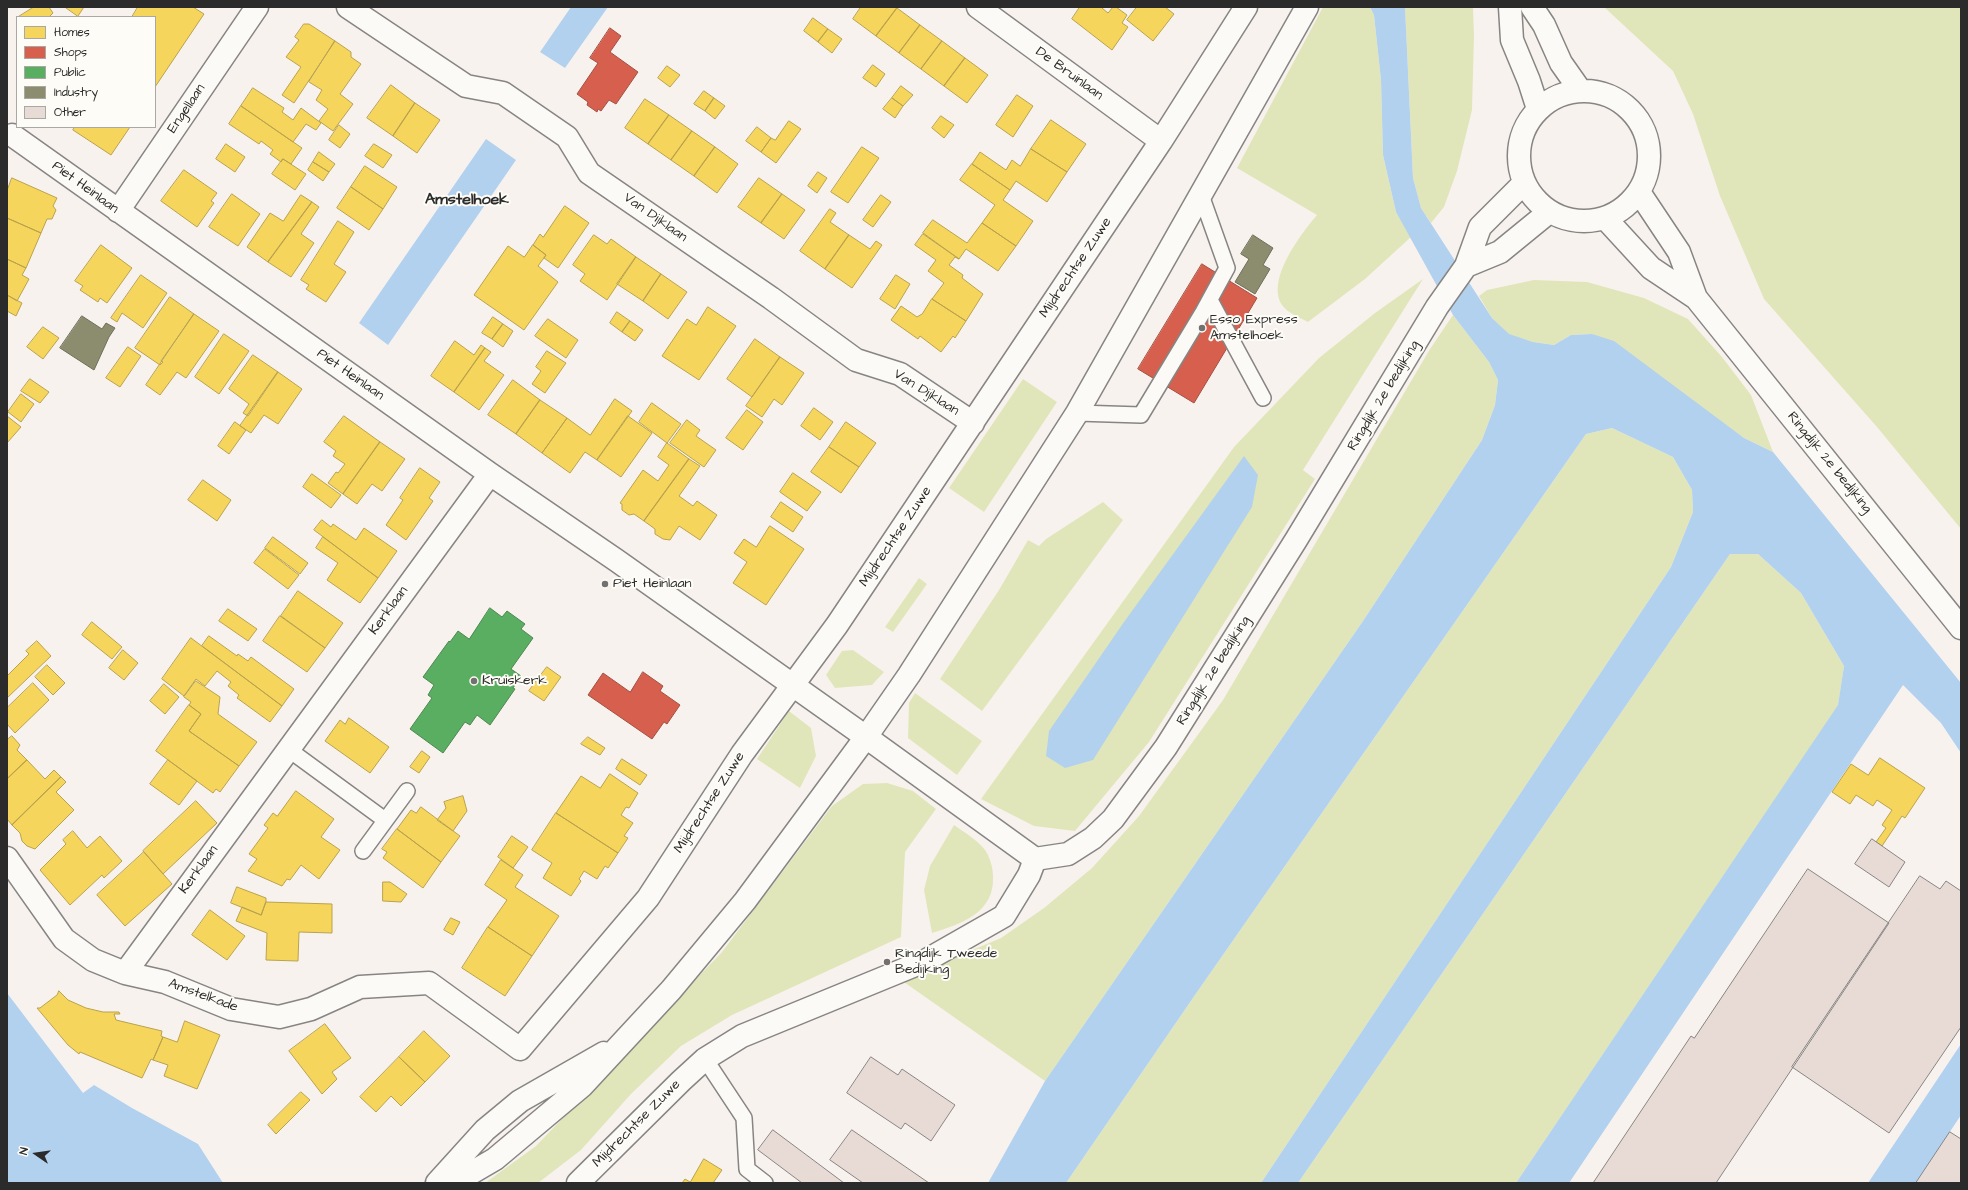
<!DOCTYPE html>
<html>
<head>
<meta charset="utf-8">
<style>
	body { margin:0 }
	#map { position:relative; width:1968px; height:1190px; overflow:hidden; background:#f8f2ee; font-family:"Architects Daughter",sans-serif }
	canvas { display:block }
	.frame { position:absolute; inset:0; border:8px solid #2b2b2b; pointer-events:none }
	.legend { position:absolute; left:16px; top:16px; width:140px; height:112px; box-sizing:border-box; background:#fdfcf7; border:1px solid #a9a8a5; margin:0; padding:5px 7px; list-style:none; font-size:12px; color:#2b2b2b }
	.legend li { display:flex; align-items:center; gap:8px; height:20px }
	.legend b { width:20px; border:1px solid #a9a8a5 }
	.north { position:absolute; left:16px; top:1134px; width:40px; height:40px; -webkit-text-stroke:3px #fdfcf7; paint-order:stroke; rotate:283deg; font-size:11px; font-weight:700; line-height:16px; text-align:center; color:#2b2b2b }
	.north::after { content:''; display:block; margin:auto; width:14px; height:18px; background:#2b2b2b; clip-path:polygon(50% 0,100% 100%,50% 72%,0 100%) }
</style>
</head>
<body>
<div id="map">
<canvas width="1968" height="1190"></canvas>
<div class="frame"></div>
<ul class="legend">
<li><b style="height:11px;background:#f6d55c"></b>Homes</li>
<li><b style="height:11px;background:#d6604d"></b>Shops</li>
<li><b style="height:11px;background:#5aae61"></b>Public</li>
<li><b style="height:11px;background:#8c8c6e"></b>Industry</li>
<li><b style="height:11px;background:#e8dbd6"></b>Other</li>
</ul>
<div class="north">N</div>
</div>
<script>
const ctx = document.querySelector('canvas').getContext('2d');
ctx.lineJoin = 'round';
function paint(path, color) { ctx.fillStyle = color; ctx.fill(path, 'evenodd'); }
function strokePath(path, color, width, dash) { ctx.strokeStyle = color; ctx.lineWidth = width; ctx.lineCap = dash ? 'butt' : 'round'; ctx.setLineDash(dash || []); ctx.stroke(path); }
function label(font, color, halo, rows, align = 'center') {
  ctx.font = font + ' "Architects Daughter",sans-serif'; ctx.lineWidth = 4; ctx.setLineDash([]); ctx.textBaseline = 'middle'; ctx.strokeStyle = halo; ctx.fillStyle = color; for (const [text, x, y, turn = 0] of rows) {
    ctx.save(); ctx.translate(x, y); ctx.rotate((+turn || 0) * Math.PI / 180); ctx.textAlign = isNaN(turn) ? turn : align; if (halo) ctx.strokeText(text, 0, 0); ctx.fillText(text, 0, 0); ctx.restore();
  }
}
paint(new Path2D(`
	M1323,7h47l4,8 7,65 2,75 13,57 15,25 -46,42 -57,43c-7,-4 -21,-9 -26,-17 -16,-25 18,-70 35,-90l-80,-47z
	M1405,7h68l1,29 -2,74 -15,61 -13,36 -13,16 -10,-15 -8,-30z
	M1604,7h357v522l-84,-102 -113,-128 -44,-103 -27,-82 -20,-43z
	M1423,279l-120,191 12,9 -166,263 -74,89 -41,-5 -53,-27 253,-352 85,-89 56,-45z
	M1534,280l53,2 57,16 44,21 34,38 29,38 22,57 -29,-14 -152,-104 -21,1 -17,10 -21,-3 -24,-7 -17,-17 -13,-22 8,-6z
	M1453,315l36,47 9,18 -3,25 -13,35 -119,181 -318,460 -144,-101 100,-42 43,-30 48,-40 47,-52 84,-116 207,-351z
	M1023,379l34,23 -73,110 -35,-24z
	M1612,428l61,29 19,33 1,22 -22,55 -410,616h-195l129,-188 391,-561z
	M1103,502l20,18 -141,191 -42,-32 59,-89 29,-50 11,6 7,-7z
	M1730,554h28l43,39 43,73 -6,40 -322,477h-218z
	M919,578l8,6 -34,48 -8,-5z
	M853,650l31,22 -12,13 -37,3 -9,-13 16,-24z
	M915,693l67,48 -25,34 -49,-37 1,-35z
	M789,711l22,17 5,28 -16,32 -43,-29z
	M887,783l26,8 23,18 -31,43 -4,85 -169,78 -51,31 -50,48 -50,56 -43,33h-53l51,-37 186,-194 110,-146 31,-22z
	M954,825c11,8 28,17 34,30 3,7 5,14 5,21 2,37 -32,48 -61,57l-8,-43 6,-24z`), '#e1e6ba');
paint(new Path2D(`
	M571,7h37l-43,61 -25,-16z
	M1370,7h35l8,171 8,30 71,110 17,16 24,8 21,3 17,-10 21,-1 22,7 130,97 29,14 188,231v70l-20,-30 -38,-38 -334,498h-53l322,-478 6,-39 -43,-73 -43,-39h-28l-432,629h-37l410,-616 22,-55 -1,-22 -19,-33 -61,-29 -26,6 -391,561 -129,188h-78l57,-102 318,-460 119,-181 13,-35 3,-25 -9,-18 -36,-47 -57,-103 -13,-57 -2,-75 -7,-65z
	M486,139l30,21 -128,185 -29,-22z
	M1244,456l14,19 -6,32 -159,253 -28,8 -19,-12 3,-25 75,-109z
	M7,993l76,100 11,-8 38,23 66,36 25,39h-216z
	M1961,1044v71l-45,68h-48z`), '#b2d1ee');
const homes = new Path2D(`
	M34,7h15l4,6 -4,4h-31z
	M65,7h19l-6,9z
	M138,7h55l11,7 -49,73v-70h-23z
	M861,7h35l1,1 -21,28 -23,-17z
	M1080,7h23l-1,1 6,5 5,-6h3l11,8 -5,8 6,4 -16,23 -40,-31z
	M1137,7h28l9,7 -21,27 -26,-21z
	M897,8l23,17 -21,28 -23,-17z
	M813,18l15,11 -10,13 -14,-11z
	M304,24h5l26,17 -41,62 -12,-8 19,-28 -15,-10 13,-17 -4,-3z
	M920,25l22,16 -21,28 -22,-16z
	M828,29l14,10 -10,14 -14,-11z
	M335,41l16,11v5l10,7 -21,30 13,10 -20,27 -14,-10 9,-12 -12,-9 6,-10 -13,-8z
	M942,41l23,17 -21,28 -23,-17z
	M965,58l23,17 -21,28 -23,-17z
	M873,65l12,9 -9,13 -13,-9z
	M667,66l13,9 -10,12 -12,-9z
	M391,85l24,18 -22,33 -26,-18z
	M901,86l12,9 -10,11 -11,-8z
	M253,88l31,20 -2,4 11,8 8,-12 20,15 -5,7 -10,-6 -13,18 -52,-36z
	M704,91l10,7 -9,13 -11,-7z
	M1017,95l16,11 -20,31 -17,-12z
	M714,98l11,8 -10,13 -10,-8z
	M892,98l11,8 -8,12 -12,-9z
	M645,99l24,16 -21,29 -23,-16z
	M415,103l25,17 -23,33 -24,-17z
	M241,106l61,42 -11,16 -8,-5 -2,3 -11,-8 3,-4 -12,-9 -2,3 -30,-20z
	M669,115l23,16 -21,29 -23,-16z
	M941,116l13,9 -10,13 -12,-10z
	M1051,120l35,24 -19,28 -36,-23z
	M789,121l12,8 -25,34 -15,-11 10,-14 4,2z
	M339,125l11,9 -10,14 -11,-8z
	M75,127h55l-19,28 -38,-25z
	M757,127l14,11 -10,14 -15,-11z
	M692,131l23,16 -21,29 -23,-16z
	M226,144l19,13 -10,15 -19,-13z
	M374,144l18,11 -9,13 -18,-12z
	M715,147l23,17 -21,29 -23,-17z
	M862,147l17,11 -31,45 -17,-11z
	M1031,149l36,23 -20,30 -31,-21 -6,9 -38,-26 8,-12 26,18 6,-10 8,6z
	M319,152l16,12 -6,8 -16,-10z
	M283,159l23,15 -11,16 -23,-16z
	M313,162l16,10 -6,9 -15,-11z
	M972,164l38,26 -7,10 30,21 -17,25 -34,-23 13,-18 -35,-25z
	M365,166l32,21 -14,22 -32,-22z
	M184,170l33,23 -6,8 3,2 -17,24 -36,-26z
	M818,172l9,6 -10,15 -9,-7z
	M12,178l45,20 -4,8 3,4 -4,9h-5l-6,14 -34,-15v-27z
	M759,178l23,16 -21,29 -23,-16z
	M351,187l32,22 -14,21 -32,-22z
	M232,194l28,20 -22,32 -29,-19z
	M782,194l23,16 -21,29 -23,-16z
	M301,195l11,7 -44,60 -21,-15 23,-34 13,8z
	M881,195l10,7 -18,25 -10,-7z
	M312,202l7,5 -18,27 13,9 -23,34 -23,-15z
	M565,206l24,17 -31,45 -14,-10 2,-3 -13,-10 7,-11 3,3z
	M830,209l6,4 -6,9 19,13 -24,34 -25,-18z
	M7,218l34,15 -15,35 -19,-9z
	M933,220l34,23 15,-20 34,23 -18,25 -32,-22 -7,10 -36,-26z
	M338,221l16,11 -20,32 12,8 -20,30 -20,-13 3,-4 -8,-5z
	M923,234l36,25 -4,-2 -6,8 14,10 -1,3 21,16 -17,27 -34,-22 12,-16 -16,-12 8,-11 -21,-15z
	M594,235l13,9 4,-5 25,18 -29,43 -27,-19 5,-7 -12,-9z
	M849,235l21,14 6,-8 6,4 -30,43 -27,-19z
	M101,245l31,23 -25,35 -7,-5 -2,4 -18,-12 3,-4 -8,-5z
	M533,245l13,10 -8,11 20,16 -34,48 -50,-35 34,-49 16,11z
	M636,257l25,17 -18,27 -26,-17z
	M7,259l19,9 -4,7 7,4 -12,22 -10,-6z
	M661,274l26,18 -19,27 -25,-18z
	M141,275l26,18 -24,35 -21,-15 -5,9 -6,-4z
	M896,275l14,9 -15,25 -15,-10z
	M7,295l15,8 -6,13 -9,-5z
	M170,297l24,17 -33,47 2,1 -3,3 -25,-17z
	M932,299l34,22 -11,17 -2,-2 -12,16 -21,-16 -2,3 -27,-19 10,-14 16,11 5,-3z
	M708,307l28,19 -37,54 -37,-24 25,-37 9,6z
	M617,312l13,9 -8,11 -12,-9z
	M194,314l25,17 -33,47 -9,-6 -17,23 -14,-10z
	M493,317l10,7 -11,15 -10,-6z
	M548,319l30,21 -12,18 -31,-22z
	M630,321l13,9 -8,11 -13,-9z
	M503,324l10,7 -10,16 -11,-8z
	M43,327l16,11 -16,21 -16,-12z
	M224,334l25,17 -30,43 -24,-17z
	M755,339l25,18 -28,40 -25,-18z
	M455,341l19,14 7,-10 4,3 -31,44 -23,-16z
	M128,347l13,9 -21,31 -14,-9z
	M485,348l6,4 -7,9 20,14 -25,35 -25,-18z
	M547,351l19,12 -21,30 -13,-9 9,-13 -5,-4z
	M253,355l25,17 -30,44 -5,-3 6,-9 -20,-15z
	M780,357l24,16 -22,32 -8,-6 -12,18 -16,-11z
	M278,372l24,17 -24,35 -14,-9 -13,18 -11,-7z
	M30,379l19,13 -9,11 -19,-12z
	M513,380l27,20 -24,34 -28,-19z
	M21,394l13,10 -13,18 -13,-10z
	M615,399l17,12 -35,49 -12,-8 -15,21 -28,-20 25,-35 23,17z
	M540,400l27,18 -25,35 -26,-19z
	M652,403l29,21 -14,19 -28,-21z
	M814,408l19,14 -13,18 -19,-14z
	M747,410l16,12 -20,28 -17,-12z
	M7,416l14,11 -14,16z
	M344,416l36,26 -37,52 -15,-11 8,-11 2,1 7,-9 -12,-8 3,-5 -12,-9z
	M628,416l24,17 -31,44 -24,-17z
	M687,420l13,10 -4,6 20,14 -12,17 -34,-24z
	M235,422l11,8 -17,24 -11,-8z
	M846,422l30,21 -17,24 -30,-20z
	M380,442l25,17 -23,32 -10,-7 -15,20 -14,-10z
	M667,443l22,16 -45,62 -10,-7 -5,1 -7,-5v-6l-2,-1 23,-33 15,11 11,-16 -11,-8z
	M829,447l30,20 -18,26 -30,-21z
	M689,459l11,7 -21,30 14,10 4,-5 20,14 -17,25 -21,-14 -9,14 -7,-1 -8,-5v-5l-11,-8z
	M420,468l20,14 -11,16 4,3 -27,39 -20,-15 17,-25 -3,-2z
	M793,473l28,19 -14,19 -27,-19z
	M312,474l29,21 -10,13 -28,-21z
	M203,480l28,20 -14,21 -29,-21z
	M781,502l22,15 -10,15 -22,-15z
	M322,520l9,7 2,-3 23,16 8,-12 33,23 -19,27 -64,-48z
	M770,526l34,23 -38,56 -33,-22 14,-21 -13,-9 10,-14 12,8z
	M273,537l35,26 -8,11 -35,-26z
	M323,537l55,41 -18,25 -33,-23 11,-17 -22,-15z
	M265,549l34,26 -11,14 -34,-26z
	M298,591l45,32 -18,25 -44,-32z
	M228,609l29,20 -9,12 -29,-20z
	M280,616l45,32 -18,24 -44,-31z
	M92,622l30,25 -10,12 -30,-24z
	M209,636l28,20 1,-2 10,7 3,-4 43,32 -12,17 -80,-60z
	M191,638l91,68 -12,16 -33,-24 2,-3 -11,-9 3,-4 -14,-11 -12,15 -9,-7 -12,17 -22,-17z
	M37,641l14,15 -44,42v-22l22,-22 -3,-3z
	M123,650l15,13 -14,17 -15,-12z
	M47,665l18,18 -12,12 -18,-18z
	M547,667l14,10 -17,24 -15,-10z
	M196,681l24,16 -2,17 39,28 -18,24 -50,-35 12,-17 -12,-9 2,-3 -7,-5z
	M33,683l16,17 -34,33 -8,-9v-16z
	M164,684l15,13 -14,17 -15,-13z
	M189,705l12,9 -12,17 50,35 -19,26 -4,-3 -3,4 -57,-42z
	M349,718l40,29 -19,26 -45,-32 15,-21 5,4z
	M12,736l8,9 -3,5 10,10 -20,19v-39z
	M588,737l17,11 -5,7 -19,-11z
	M422,751l8,6 -11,16 -9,-6z
	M1880,758l45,30 -20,30 -3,-2 -20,30 -6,-4 10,-14 -4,-3 10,-15 -15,-10 -4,6 -17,-11 -6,9 -18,-12 19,-28 17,11z
	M622,759l25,16 -7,10 -24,-16z
	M27,760l18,19 9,-9 7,7 -49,48 -5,-6v-40z
	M168,760l29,21 -18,24 -29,-21z
	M610,774l28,19 -9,15 -3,-1 -5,8 12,8 -9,13 4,2 -10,15 -62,-40 25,-37 19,12z
	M61,777l5,5 -10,10 18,18 -39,39 -8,-3 -5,-5 -2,-8 -8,-8z
	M296,791l38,28 -13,18 19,13 -21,29 -18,-14 -11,15 -3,-1 -5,7 -34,-15 9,-12 -8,-5 19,-26 -4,-3 9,-12 4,3z
	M463,796l4,15 -14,20 -16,-11 9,-12 -2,-6z
	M196,801l21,22 -54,51 -20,-23z
	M421,807l39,29 -19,26 -44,-33 14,-19 5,3z
	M556,813l62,40 -10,15 -3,-2 -8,13 -13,-8 -5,8 2,2 -10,15 -28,-18 9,-15 -20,-13z
	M397,829l44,33 -18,26 -40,-30 4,-6 -5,-3z
	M73,831l14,17 13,-12 22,25 -18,17 -2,-3 -32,30 -30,-35 26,-26 -3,-4z
	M512,836l16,11 -15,21 -15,-11z
	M144,852l28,32 -47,42 -28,-31z
	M501,860l22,15 -8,12 44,29 -27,40 -44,-29 19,-27 -22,-15z
	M383,882h7l17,12 -6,8 -18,-1z
	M237,887l29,11v4l-5,13 -30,-12z
	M266,902l66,2v29l-33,-1 -1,29 -32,-1 1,-27 -31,-12 6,-14 19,8z
	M210,910l35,26 -18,24 -35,-25z
	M451,918l9,4 -7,13 -9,-5z
	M488,927l44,29 -27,40 -43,-28z
	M59,991l9,9 18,8 17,4h16l1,2h-6l2,6 46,11 -1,5 2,1 -10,23 -2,-1 -9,19 -62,-26 -1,2 -11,-9 -31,-37h3l17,-13z
	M185,1021l35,14 -23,54 -33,-13 4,-11 -15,-5 10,-23 14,5z
	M325,1024l26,34 -19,14 5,7 -15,15 -33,-43z
	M424,1031l26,25 -25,26 -26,-25z
	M399,1057l26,25 -24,24 -10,-10 -15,16 -16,-15z
	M301,1092l9,8 -34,34 -8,-9z
	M704,1159l18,11 -9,13h-31l3,-4 5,3z`);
paint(homes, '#f6d55c');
strokePath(homes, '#b9a24d', 1);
const shops = new Path2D(`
	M610,28l11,8 -11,16 28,20 -22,32 -7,-4 -8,11 -3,-2 -1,3 -10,-7 1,-3 -11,-8 21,-31 -8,-5z
	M1202,264l55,34 -63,105 -56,-34z
	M643,672l20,14 -3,5 20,14 -13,19 -3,-2 -12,17 -64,-44 15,-22 27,19z`);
paint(shops, '#d6604d');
strokePath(shops, '#a35043', 1);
const public = new Path2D(`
	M490,608l12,9 5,-6 18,13 -4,5 12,9 -22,31 10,7 -8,12 2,1 -25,36 -13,-10 -7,10 -5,-3 -22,31 -33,-24 22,-31 -4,-3 6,-10 -11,-8 26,-36 1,1 8,-11 11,8z`);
paint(public, '#5aae61');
strokePath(public, '#4c8751', 1);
const industry = new Path2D(`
	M1253,235l20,13 -10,17 7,4 -15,25 -20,-12 14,-23 -8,-5z
	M82,316l20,13 4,-6 9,5 -6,9 -15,33 -34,-22z`);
paint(industry, '#8c8c6e');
strokePath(industry, '#6f6f5a', 1);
const building = new Path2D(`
	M1872,839l33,23 -16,25 -34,-23z
	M1808,869l81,54 -173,260h-123l98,-147 3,2z
	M1920,876l20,13 6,-8 15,10v136l-72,106 -97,-66z
	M871,1057l27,18 4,-6 53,36 -24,36 -26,-18 -4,6 -54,-36z
	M773,1130l71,53h-42l-44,-33z
	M852,1130l77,53h-66l-33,-23z
	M1950,1132l11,7v44h-45z`);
paint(building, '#e8dbd6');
strokePath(building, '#878583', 1);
const service = new Path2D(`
	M1210,300l53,98
	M1077,413l64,2 62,-103 24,-44 -26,-73
	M288,749l97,71
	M363,851l44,-60
	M705,1059l39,59 3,51 18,14`);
const minor = new Path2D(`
	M348,7l118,79 37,7 64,44 22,36 182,125 85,62 44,14 73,49
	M978,7l183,134
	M12,135l478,339 126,86 250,177 43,-62 168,-262 230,-406
	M118,211l139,-204
	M7,858l57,81 29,21 32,13 40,9 66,27 48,8 32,-8 49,-22 69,-4 91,66 128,-151 94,-144 95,-129 324,-484 85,-134
	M125,973l365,-499
	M578,1183l103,-102 24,-22 37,-23 183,-75 79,-45 25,-41 6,-16`);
const tertiary = new Path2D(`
	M1510,7l2,33 17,41 9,28
	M1532,7l12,18 17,38 19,27
	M1519 156a65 65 0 1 1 130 0a65 65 0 1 1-130 0Z
	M1639,192l40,60 17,46
	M1605,218l46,50 45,30 265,330
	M1466,266l34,-14 49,-40
	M437,1183l48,-53 35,-29 84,-48
	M454,1183l41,-24 87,-73 89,-96 74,-89 121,-164 169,122 33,-5 25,-16 20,-19 53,-72 130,-207 141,-233 29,-41 14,-39 44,-44`);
strokePath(service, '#878583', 18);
strokePath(minor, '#878583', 25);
strokePath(tertiary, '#878583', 25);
strokePath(service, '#fbfaf7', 15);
strokePath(minor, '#fbfaf7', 22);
strokePath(tertiary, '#fbfaf7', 22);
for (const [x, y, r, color] of [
	[1202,328,4,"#73716f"],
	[605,584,4,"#73716f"],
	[474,681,4,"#73716f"],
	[887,962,4,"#73716f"]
]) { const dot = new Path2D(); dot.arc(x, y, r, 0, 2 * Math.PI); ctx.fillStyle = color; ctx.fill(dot); strokePath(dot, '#fdfcf7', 1.5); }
label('14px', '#2b2b2b', '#fdfcf7', [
	["De Bruinlaan",1069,74,36],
	["Engellaan",187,109,-56],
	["Piet Heinlaan",85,188,36],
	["Van Dijklaan",655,218,35],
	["Mijdrechtse Zuwe",1076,268,-56],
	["Piet Heinlaan",350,375,35],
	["Van Dijklaan",926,393,32],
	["Ringdijk 2e bedijking",1384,396,-59],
	["Ringdijk 2e bedijking",1829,463,51],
	["Mijdrechtse Zuwe",896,537,-56],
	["Kerklaan",389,611,-54],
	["Ringdijk 2e bedijking",1214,671,-58],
	["Mijdrechtse Zuwe",710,803,-57],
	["Kerklaan",199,870,-54],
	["Amstelkade",203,996,20],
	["Mijdrechtse Zuwe",637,1124,-45]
]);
label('14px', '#2b2b2b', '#fdfcf7', [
	["Esso Express",1210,320],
	["Amstelhoek",1210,336],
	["Piet Heinlaan",613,584],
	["Kruiskerk",482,681],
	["Ringdijk Tweede",895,954],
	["Bedijking",895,970]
], 'left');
label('bold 16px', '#2b2b2b', '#fdfcf7', [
	["Amstelhoek",467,201]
]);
</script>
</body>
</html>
